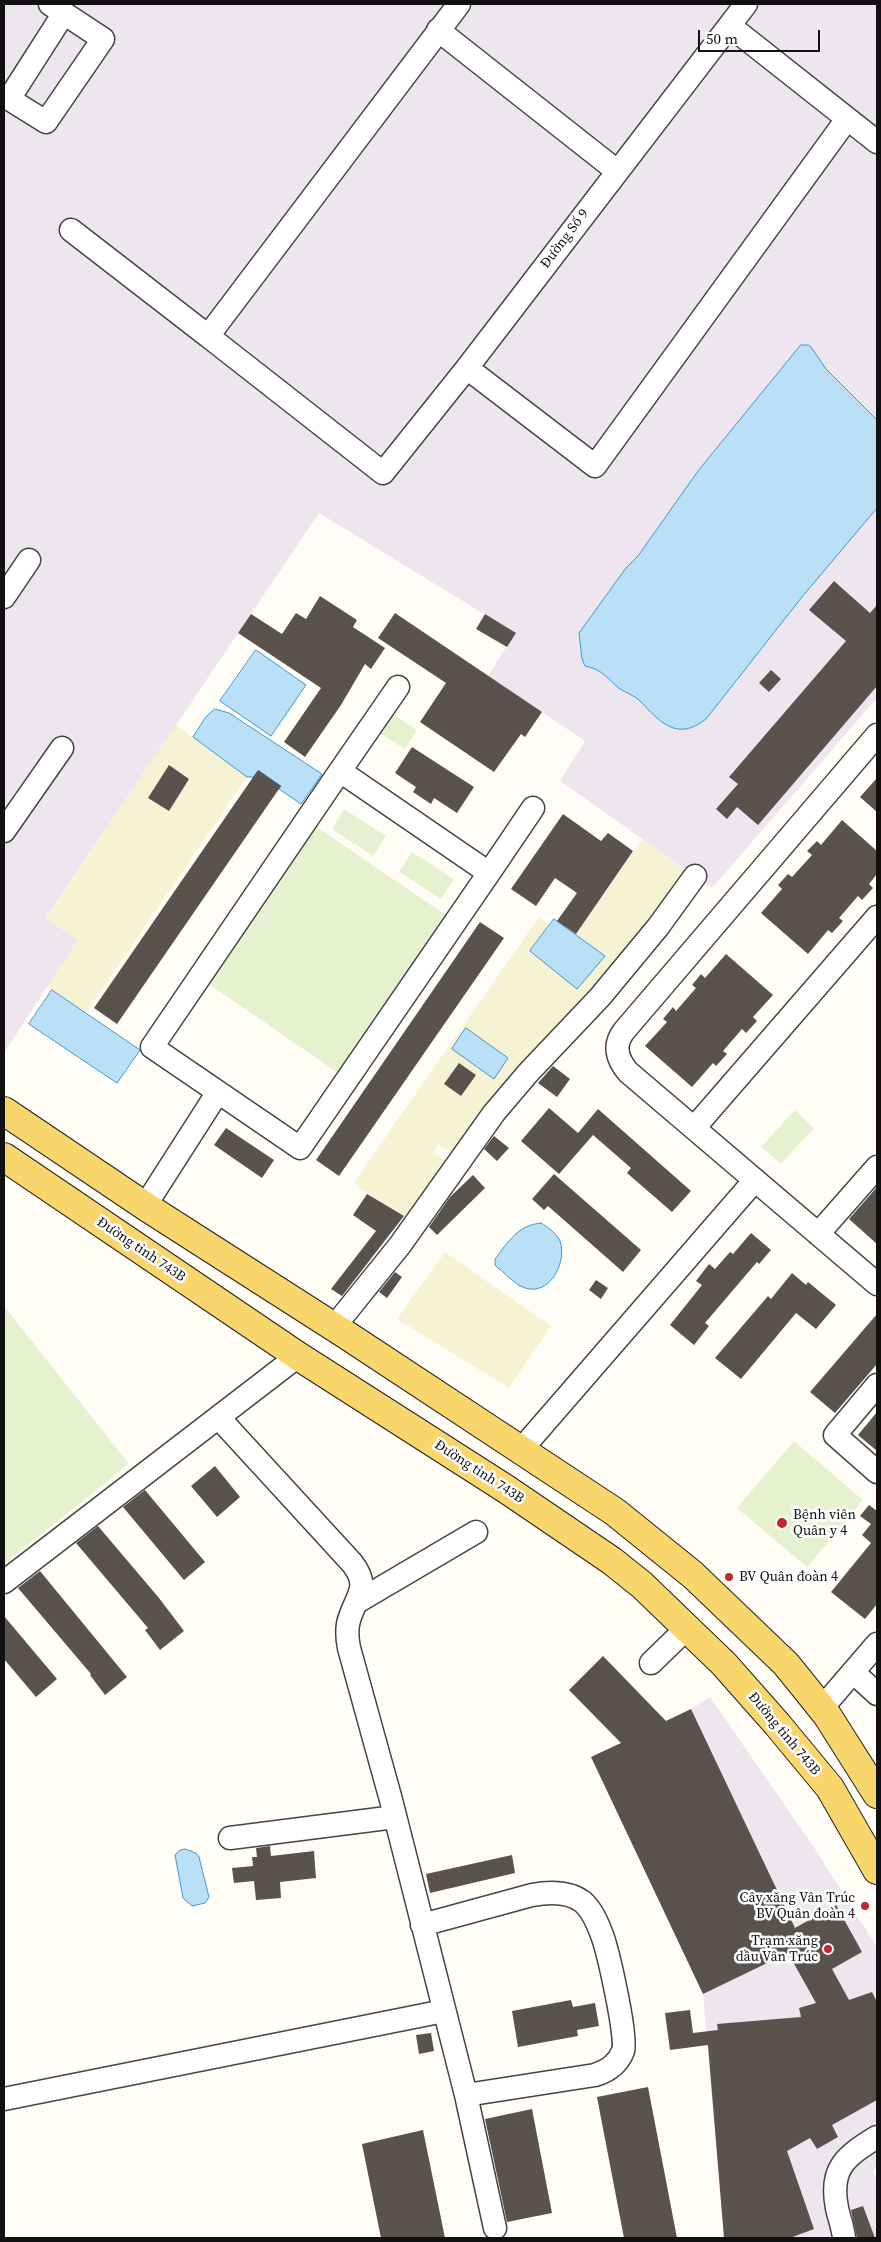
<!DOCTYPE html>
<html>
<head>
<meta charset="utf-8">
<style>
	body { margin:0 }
	#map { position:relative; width:881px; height:2242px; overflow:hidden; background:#fffdf5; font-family:"Source Serif 4",serif }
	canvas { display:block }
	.frame { position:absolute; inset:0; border:5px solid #111; pointer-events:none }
	.scale { position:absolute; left:698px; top:30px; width:122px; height:22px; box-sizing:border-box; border:2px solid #111; border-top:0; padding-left:6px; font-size:15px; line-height:18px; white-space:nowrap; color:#111; -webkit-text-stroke:4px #fff; paint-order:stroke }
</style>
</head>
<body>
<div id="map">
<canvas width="881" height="2242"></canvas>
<div class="frame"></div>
<div class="scale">50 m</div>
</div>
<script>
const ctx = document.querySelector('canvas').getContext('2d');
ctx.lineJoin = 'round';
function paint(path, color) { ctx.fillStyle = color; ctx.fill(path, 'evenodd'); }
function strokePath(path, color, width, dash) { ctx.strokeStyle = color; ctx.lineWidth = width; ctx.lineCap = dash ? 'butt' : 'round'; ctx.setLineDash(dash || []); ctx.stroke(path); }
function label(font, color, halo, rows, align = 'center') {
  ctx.font = font + ' "Source Serif 4",serif'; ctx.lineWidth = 5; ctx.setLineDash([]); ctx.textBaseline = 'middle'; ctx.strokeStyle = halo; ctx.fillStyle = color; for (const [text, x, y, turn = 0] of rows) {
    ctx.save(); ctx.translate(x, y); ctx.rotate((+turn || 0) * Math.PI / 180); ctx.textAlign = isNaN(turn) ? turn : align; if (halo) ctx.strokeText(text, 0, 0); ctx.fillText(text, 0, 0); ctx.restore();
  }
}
paint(new Path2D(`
	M4,4h873v694l-165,190 -152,-107 25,-40 -97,-65 27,-43 -196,-120 -273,405 32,22 -74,113z
	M710,1697l105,152 62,98v220l-4,3 4,11v57h-153l-21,-244 -112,-237 100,-48z`), '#eee6ef');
paint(new Path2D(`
	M176,725l71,52 -161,236 -39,-26 31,-47 -32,-22z
	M642,839l47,33 -72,91 -125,135 -40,54 -14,-8 -5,9 14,8 -39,57 -24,-13 -24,-17 -6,-6 185,-265 10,7 -19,27 13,9 62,-4 -29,-22z
	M445,1252l106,74 -42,62 -112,-69z`), '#f6f3d4');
paint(new Path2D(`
	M386,710l31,20 -12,19 -32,-20z
	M344,809l42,27 -13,20 -41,-27z
	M314,825l133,91 -109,157 -132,-91z
	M412,852l42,27 -13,20 -42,-27z
	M795,1110l19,18 -33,36 -20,-17z
	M4,1306l125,158 -125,100z
	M794,1441l69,59 -56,67 -70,-59z`), '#e6f2cf');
const water = new Path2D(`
	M801,345h7l3,2 15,22 51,51v88l-75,89 -96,122c-29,23 -46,3 -66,-18 -5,-5 -13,-8 -20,-12 -14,-11 -16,-19 -35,-23l-3,-7 -3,-26 47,-65 12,-12 60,-85z
	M256,650l50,35 -35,51 -51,-35z
	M215,709l14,4 93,61 -21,30 -22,-15 2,-3 -22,-15 -5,6h-7l-54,-40 12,-19z
	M554,919l51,37 -28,33 -47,-38z
	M52,990l88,60 -23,33 -88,-59z
	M466,1028l42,30 -14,21 -42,-30z
	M541,1223c7,4 16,11 19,18 7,19 -8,51 -30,48 -13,-1 -22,-14 -32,-21l-3,-3v-6c13,-17 23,-34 46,-36z
	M185,1849l11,4 3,4 10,40 -4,6 -13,3 -9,-8 -8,-43 4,-4z`);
paint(water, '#b9e0f7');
strokePath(water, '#3f96cf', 1);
paint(new Path2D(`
	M834,581l36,32 7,-8v81l-119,139 -21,-18 -10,12 -11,-10 22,-25 -9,-7 117,-136 -37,-31z
	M320,596l37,24 -4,7 32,21 -14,21 -6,-5 -24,41 -36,52 -21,-15 37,-54 -83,-55 13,-19 31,20 14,-21 10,6z
	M395,613l147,99 -17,25 -4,-3 -27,38 -74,-50 26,-39 -68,-45z
	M485,614l31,19 -9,14 -31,-18z
	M771,670l10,9 -12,13 -10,-9z
	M412,747l62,40 -17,26 -23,-15 -3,6 -18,-12 3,-5 -21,-14z
	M169,765l20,14 -20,32 -21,-13z
	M258,770l23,16 -164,238 -23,-16z
	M877,778v34l-17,-15z
	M563,814l38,27 7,-8 25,18 -57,83 -19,-13 20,-28 -22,-15 -19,28 -25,-17z
	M842,820l35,31v23l-8,10 4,4 -11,12 -4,-4 -19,22 4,3 -11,12 -4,-3 -20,24 -47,-41 21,-24 -4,-4 10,-11 4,3 20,-22 -5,-4 10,-10 4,4z
	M480,922l24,16 -165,238 -23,-16z
	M726,954l47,41 -20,22 4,4 -11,12 -4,-4 -19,22 4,3 -11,12 -3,-3 -21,24 -47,-41 22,-24 -4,-3 10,-12 3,4 20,-23 -4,-3 9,-11 4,4z
	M459,1063l17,12 -15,21 -17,-12z
	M553,1066l17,13 -13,18 -19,-14z
	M549,1108l29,25 20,-24 93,82 -19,21 -45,-39 4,-5 -38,-33 -34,39 -38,-33z
	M226,1128l48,32 -12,18 -48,-33z
	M494,1136l15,12 -12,13 -13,-12z
	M554,1174l87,76 -18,22 -75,-66 -4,4 -12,-11z
	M473,1175l12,13 -48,47 -8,-8 21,-30z
	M877,1187v57l-28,-25z
	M367,1194l37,22 -62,80 -11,-7 45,-58 -23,-16z
	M751,1233l20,17 -12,14 -2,-2 -52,61 4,3 -15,19 -24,-20 32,-40 -6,-4 13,-17 6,5 15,-17 3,2z
	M395,1272l7,5 -15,21 -8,-6z
	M792,1273l14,12 2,-3 28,23 -20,24 -20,-16 -55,66 -26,-21 53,-62 3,3z
	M596,1280l12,8 -7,11 -12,-9z
	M877,1314v50l-42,49 -25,-21z
	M877,1412v39l-19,-16z
	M215,1466l25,31 -23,20 -26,-31z
	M145,1490l60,72 -21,18 -61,-73z
	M869,1505l8,6v93l-12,15 -34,-27 40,-49 -9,-8 9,-11 -11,-8z
	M98,1526l61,72 25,33 -24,19 -15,-20 3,-2 -72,-85z
	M40,1571l87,106 -22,18 -15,-20 1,-1 -73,-86z
	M4,1616l53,63 -21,18 -32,-38z
	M603,1656l63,65 25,-12 104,219 41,-23 26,47 -30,17 17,31 23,-8 5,10v98l-45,25 6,12 -21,12 -7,-11 -23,13 27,78 -24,9h-66l-16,-193 -38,5 -5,-37 25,-3 3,23 25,-3 -1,-6 84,-7 -2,-9 17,-5 -28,-50 -85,41 -112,-237 30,-14 -52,-53z
	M270,1846l1,10 43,-5 2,27 -36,4 1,16 -25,2 -2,-19 -20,2 -2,-15 21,-2 -1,-9h5l-1,-9z
	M512,1855l3,18 -85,20 -4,-19z
	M571,2000l2,7 22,-4 4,23 -22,4 1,6 -60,11 -6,-36z
	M431,2033l3,18 -15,3 -3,-19z
	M648,2087l29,151h-53l-27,-141z
	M532,2109l20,104 -45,9 -22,-103z
	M423,2130l22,108h-64l-19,-94z
	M863,2206l12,32h-18l-6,-28z`), '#5a524d');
const minor = new Path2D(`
	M50,4l53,35 -57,83 -37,-23 55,-86
	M459,4l-251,332 175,137 84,-105 279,-364
	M730,26l147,116
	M438,30l179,141
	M71,230l137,106
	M467,368l128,98 252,-347
	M4,597l25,-37
	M877,735l-253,296c-11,14 -7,28 4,41l249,212
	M340,771l149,102 -189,275 -148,-101z
	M340,771l58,-84
	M4,831l58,-83
	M489,873l44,-65
	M694,1128l183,-211
	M145,1206l73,-114
	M818,1234l59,-67
	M334,1327l66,-82 94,-132 34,-40 72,-76 58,-70 37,-51
	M877,1385l-42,50 42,37
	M219,1418l133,145c18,23 6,31 -2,54 -4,10 -3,21 -1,31l42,152 75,295 29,133
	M520,1451l235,-271
	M4,1582l294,-226
	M357,1602l119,-70
	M651,1663l36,-35
	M853,1672l24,22
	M822,1708l55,-64
	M230,1838l165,-21
	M422,1925l110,-30c16,-3 37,-4 51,7 9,8 15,22 19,33 6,16 26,104 21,116 -5,13 -15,20 -28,24l-129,20
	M4,2099l440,-88
	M844,2238c-1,-11 -5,-20 -7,-30 -8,-40 9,-52 40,-71`);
const major = new Path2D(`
	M4,1111l141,95 200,128 270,178 78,63 93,89 41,51 50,79
	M4,1157l294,199 208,133 106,72 30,24 82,79 53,60 53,64 47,82`);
strokePath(minor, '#444', 25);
strokePath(major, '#222', 30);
strokePath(minor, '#fff', 22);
strokePath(major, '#f9d66b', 28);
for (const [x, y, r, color] of [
	[782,1523,6,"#c4262e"],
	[729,1577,5,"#c4262e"],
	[865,1906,5,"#c4262e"],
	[828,1949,5,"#c4262e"]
]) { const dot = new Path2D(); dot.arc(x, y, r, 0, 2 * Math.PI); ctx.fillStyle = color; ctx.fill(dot); strokePath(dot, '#fff', 2); }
label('14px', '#111', '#fff', [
	["Đường Số 9",565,239,-53],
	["Đường tỉnh 743B",141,1250,34],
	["Đường tỉnh 743B",479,1472,33],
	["Đường tỉnh 743B",784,1734,50]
]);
label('14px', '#111', '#fff', [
	["Bệnh viên",793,1515],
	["Quân y 4",793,1531],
	["BV Quân đoàn 4",739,1577],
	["Cây xăng Vân Trúc",855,1898,"right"],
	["BV Quân đoàn 4",855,1914,"right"],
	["Trạm xăng",818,1941,"right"],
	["dầu Vân Trúc",818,1957,"right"]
], 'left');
</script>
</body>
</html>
